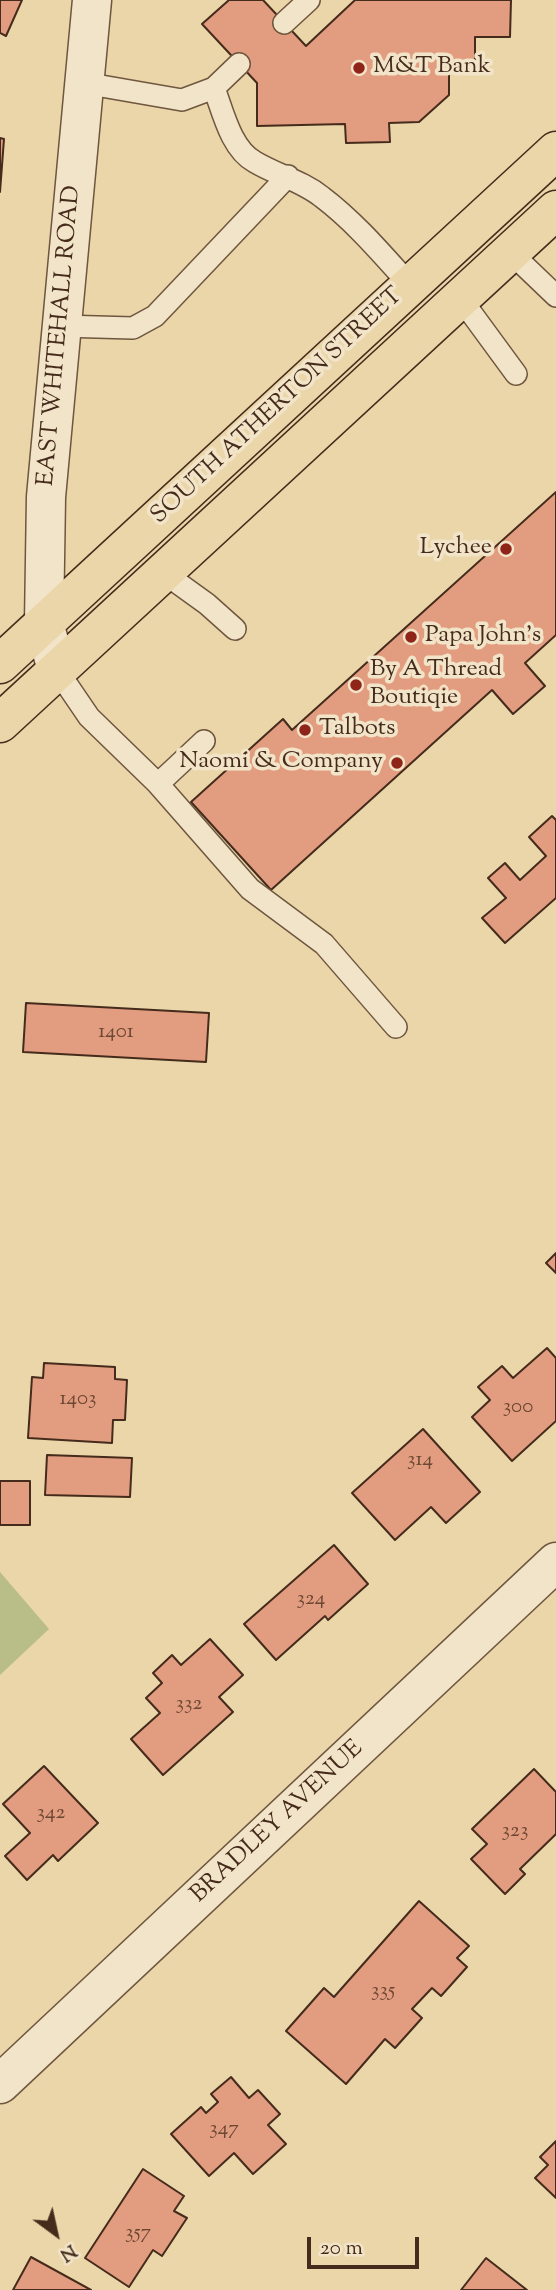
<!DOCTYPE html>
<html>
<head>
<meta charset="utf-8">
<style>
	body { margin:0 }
	#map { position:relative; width:556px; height:2290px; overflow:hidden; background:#ebd6aa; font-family:"Sorts Mill Goudy",serif }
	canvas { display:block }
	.north { position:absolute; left:21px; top:2199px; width:70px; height:70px; -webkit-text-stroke:5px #f2e4c8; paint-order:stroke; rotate:147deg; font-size:19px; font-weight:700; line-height:28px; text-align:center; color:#452b1b }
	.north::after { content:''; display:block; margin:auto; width:24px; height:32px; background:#452b1b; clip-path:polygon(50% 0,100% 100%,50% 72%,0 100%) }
	.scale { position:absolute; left:307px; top:2237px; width:112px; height:32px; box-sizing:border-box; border:4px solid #452b1b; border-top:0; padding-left:9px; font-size:21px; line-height:24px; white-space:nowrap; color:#452b1b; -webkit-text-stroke:5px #f2e4c8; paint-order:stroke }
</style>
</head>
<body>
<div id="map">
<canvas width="556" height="2290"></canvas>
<div class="north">N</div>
<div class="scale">20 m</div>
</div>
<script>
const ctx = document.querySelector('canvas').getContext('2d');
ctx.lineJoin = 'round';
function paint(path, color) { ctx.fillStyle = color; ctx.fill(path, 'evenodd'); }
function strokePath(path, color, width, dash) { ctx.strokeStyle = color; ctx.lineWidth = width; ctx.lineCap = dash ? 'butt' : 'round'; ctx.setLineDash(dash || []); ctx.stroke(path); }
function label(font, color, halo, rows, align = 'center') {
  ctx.font = font + ' "Sorts Mill Goudy",serif'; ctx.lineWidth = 7; ctx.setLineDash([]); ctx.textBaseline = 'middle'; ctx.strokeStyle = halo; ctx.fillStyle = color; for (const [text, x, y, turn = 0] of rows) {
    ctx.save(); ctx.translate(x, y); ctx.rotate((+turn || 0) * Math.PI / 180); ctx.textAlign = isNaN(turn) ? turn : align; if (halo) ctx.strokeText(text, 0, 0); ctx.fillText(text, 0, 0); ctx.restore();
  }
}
paint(new Path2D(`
	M0,1572l49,57 -49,46z`), '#b9bd87');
const building = new Path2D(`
	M0,0h22l-16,36 -6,-3z
	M229,0h34l43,46 49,-46h156l-1,37h-35v35h-26v23l-30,27 -30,1 1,19 -44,1 -1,-19 -88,2v-43l-55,-59z
	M0,138l4,1 -4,53z
	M556,492v143l-31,28 20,23 -32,28 -21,-24 -221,200 -80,-88 92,-83 9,11z
	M552,816l4,4v78l-51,45 -23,-25 24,-20 -18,-20 17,-15 15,17 26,-24 -17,-19z
	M26,1003l183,10 -3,49 -183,-10z
	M556,1253v20l-10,-10z
	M547,1348l9,10v63l-44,40 -40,-44 18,-17 -12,-13 24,-21 11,12z
	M44,1363l71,4v12l12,1 -2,40h-12l-1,23 -84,-5 4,-61 11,1z
	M423,1429l57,63 -34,31 -15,-16 -36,33 -43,-47z
	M47,1455l85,3 -2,39 -85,-2z
	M0,1481h30v44h-30z
	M334,1545l34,39 -40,36 -3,-4 -49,44 -32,-36z
	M210,1639l33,36 -24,22 14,15 -70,63 -32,-36 29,-26 -14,-15 16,-15 -9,-10 19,-18 9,10z
	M44,1766l54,57 -40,38 -5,-6 -26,25 -22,-24 25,-23 -27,-29z
	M534,1769l22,23v42l-36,35 5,5 -20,20 -34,-35 16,-15 -15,-15z
	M419,1901l50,45 -12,12 10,9 -26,29 -9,-8 -20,21 10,9 -27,30 -10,-9 -39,45 -60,-53 38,-43 10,9z
	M231,2077l18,21 9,-8 22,24 -12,11 18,19 -33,30 -19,-21 -25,23 -38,-42 30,-27 5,6 12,-11 -7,-8z
	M556,2141v57l-21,-20 13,-13 -8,-8z
	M143,2169l41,27 -10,15 13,7 -25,38 -9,-6 -24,37 -44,-29z
	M31,2257l60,33h-78z
	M486,2258l41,32h-66z`);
paint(building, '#e29c7f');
strokePath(building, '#452b1b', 2);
const lane = new Path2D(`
	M284,23l25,-23
	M84,83l98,17 32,-12 25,-24
	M214,88c9,24 17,61 41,74 22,13 47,19 67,35 33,25 60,57 88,88
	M510,252l46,44
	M461,299l55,75
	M61,326l72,2 22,-12 133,-140
	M164,573l43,31 28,25
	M57,670l32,47 69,67 92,105 74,55 72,83
	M158,784l46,-43`);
const street = new Path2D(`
	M57,670l-13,-47 2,-126 46,-497
	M0,2084l556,-522`);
const primary = new Path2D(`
	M0,664l556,-513
	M0,723l556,-513`);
strokePath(lane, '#6e563f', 24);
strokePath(street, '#6e563f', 41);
strokePath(primary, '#452b1b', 41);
strokePath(lane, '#f2e4c8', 21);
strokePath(street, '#f2e4c8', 38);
strokePath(primary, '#ebd6aa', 38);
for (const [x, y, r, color] of [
	[359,68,7,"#8f2418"],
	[506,549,7,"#8f2418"],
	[411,637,7,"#8f2418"],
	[356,685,7,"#8f2418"],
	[305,730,7,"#8f2418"],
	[397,763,7,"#8f2418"]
]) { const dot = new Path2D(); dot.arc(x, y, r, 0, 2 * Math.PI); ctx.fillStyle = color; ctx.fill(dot); strokePath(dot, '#f2e4c8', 2.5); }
label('21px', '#6c4734', null, [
	["1401",116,1033],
	["1403",78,1400],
	["300",518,1408],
	["314",420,1461],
	["324",311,1600],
	["332",189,1705],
	["342",51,1814],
	["323",515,1832],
	["335",383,1992],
	["347",224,2130],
	["357",138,2234]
]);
label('24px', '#452b1b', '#f2e4c8', [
	["M&T Bank",373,68],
	["Lychee",492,549,"right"],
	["Papa John's",425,637],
	["By A Thread",370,671],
	["Boutiqie",370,699],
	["Talbots",319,730],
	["Naomi & Company",383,763,"right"]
], 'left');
label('24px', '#452b1b', '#f2e4c8', [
	["EAST WHITEHALL ROAD",61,336,-85],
	["SOUTH ATHERTON STREET",278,407,-43],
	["BRADLEY AVENUE",278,1823,-43]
]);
</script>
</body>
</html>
